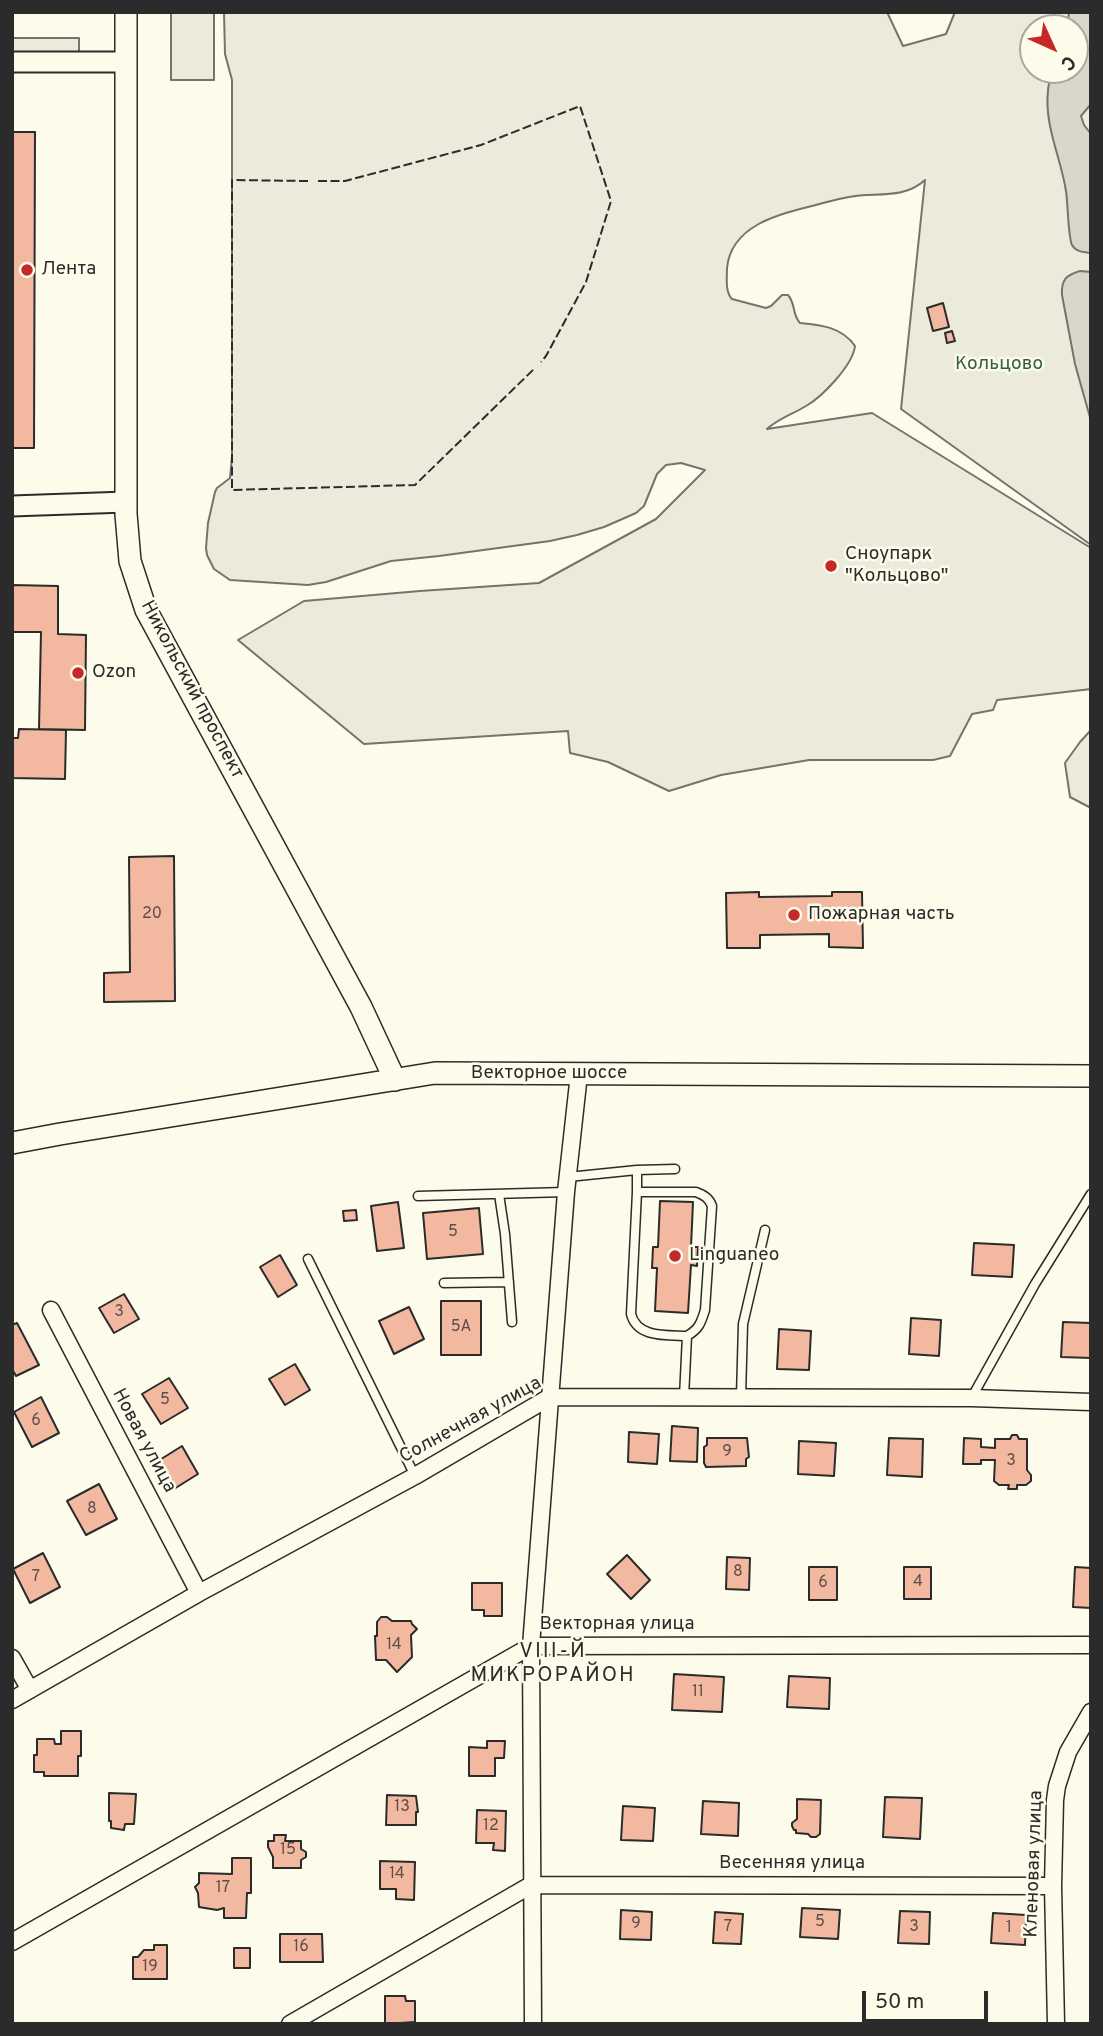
<!DOCTYPE html>
<html>
<head>
<meta charset="utf-8">
<style>
	body { margin:0 }
	#map { position:relative; width:1103px; height:2036px; overflow:hidden; background:#fdfbea; font-family:Overpass,sans-serif }
	canvas { display:block }
	.frame { position:absolute; inset:0; border:14px solid #2b2b2b; pointer-events:none }
	.north { position:absolute; left:1019px; top:14px; width:70px; height:70px; box-sizing:border-box; background:#fdfbea; border:2px solid #a9a89e; border-radius:50%; rotate:135deg; font-size:19px; font-weight:700; line-height:28px; text-align:center; color:#2b2b2b }
	.north::after { content:''; display:block; margin:auto; width:24px; height:32px; background:#c62828; clip-path:polygon(50% 0,100% 100%,50% 72%,0 100%) }
	.scale { position:absolute; left:862px; top:1991px; width:126px; height:32px; box-sizing:border-box; border:4px solid #2b2b2b; border-top:0; padding-left:9px; font-size:21px; line-height:24px; white-space:nowrap; color:#2b2b2b; -webkit-text-stroke:5px #fdfbea; paint-order:stroke }
</style>
</head>
<body>
<div id="map">
<canvas width="1103" height="2036"></canvas>
<div class="frame"></div>
<div class="north">С</div>
<div class="scale">50 m</div>
</div>
<script>
const ctx = document.querySelector('canvas').getContext('2d');
ctx.lineJoin = 'round';
function paint(path, color) { ctx.fillStyle = color; ctx.fill(path, 'evenodd'); }
function strokePath(path, color, width, dash) { ctx.strokeStyle = color; ctx.lineWidth = width; ctx.lineCap = dash ? 'butt' : 'round'; ctx.setLineDash(dash || []); ctx.stroke(path); }
function label(font, color, halo, rows, align = 'center') {
  ctx.font = font + ' Overpass,sans-serif'; ctx.lineWidth = 5; ctx.setLineDash([]); ctx.textBaseline = 'middle'; ctx.strokeStyle = halo; ctx.fillStyle = color; for (const [text, x, y, turn = 0] of rows) {
    ctx.save(); ctx.translate(x, y); ctx.rotate((+turn || 0) * Math.PI / 180); ctx.textAlign = isNaN(turn) ? turn : align; if (halo) ctx.strokeText(text, 0, 0); ctx.fillText(text, 0, 0); ctx.restore();
  }
}
const green = new Path2D(`
	M224,12h663l16,34 43,-12 9,-22h136v533l-190,-136 24,-229c-22,20 -49,12 -76,17 -13,2 -25,6 -37,9 -34,8 -81,20 -85,62 0,10 -2,24 5,31l34,9 5,-2 11,-11h6c8,9 4,20 12,28 21,2 42,4 55,23 -2,19 -33,51 -49,60 -13,8 -29,13 -39,23l105,-16 219,135v141l-94,11 -4,10 -21,4 -22,42 -17,4h-124l-88,15 -52,16 -61,-29 -38,-9 -2,-22 -204,13 -126,-104 66,-39 116,-10 119,-8 117,-64 49,-49 -24,-7 -15,2 -9,9 -13,32 -8,7 -32,14 -27,8 -27,6 -111,15 -48,5 -65,21 -18,3 -78,-5 -16,-11 -7,-14 -1,-7 2,-25 7,-31 2,-4 13,-10 2,-22v-376l-7,-26zM1033,28h42v42h-42z
	M1091,730v78l-21,-11 -5,-34 15,-21z`);
paint(green, '#ecebdb');
strokePath(green, '#74746e', 2);
const parking = new Path2D(`
	M171,12h43v68h-43z
	M12,38h67v14h-67z`);
paint(parking, '#eceadb');
strokePath(parking, '#74746e', 2);
const water = new Path2D(`
	M1069,12h22v92l-10,12 3,9 7,9v119c-8,-1 -15,-1 -19,-8 -4,-8 -4,-42 -6,-54 -5,-33 -22,-66 -18,-100 0,-7 3,-14 5,-21h22v-42h-8z
	M1080,271l11,1v149l-16,-57 -13,-69c-1,-15 4,-20 18,-24z`);
paint(water, '#d8d7c9');
strokePath(water, '#74746e', 2);
const building = new Path2D(`
	M12,132h23l-1,316h-22z
	M943,303l6,24 -16,4 -6,-23z
	M952,331l3,10 -8,2 -2,-10z
	M12,585l46,1v48l28,1 -1,95 -46,-1 2,-97h-29z
	M19,729l47,1 -1,49 -53,-1v-40h6z
	M174,856l1,145 -71,1v-29l26,-1 -1,-115z
	M759,892v5l73,-1v-4h30l1,56 -34,-1v-13l-69,1v13h-33l-1,-55z
	M660,1201l33,1 -2,45h7l-1,19 -6,-1 -3,48 -33,-2 2,-43h-5l1,-21h5z
	M398,1202l6,46 -27,3 -6,-45z
	M479,1208l4,46 -56,5 -4,-46z
	M356,1210l1,10 -13,1 -1,-10z
	M974,1243l40,2 -2,32 -40,-2z
	M280,1255l17,30 -19,12 -18,-30z
	M124,1294l15,25 -25,14 -15,-25z
	M441,1301h40v54h-40z
	M409,1307l15,32 -30,15 -15,-33z
	M911,1318l30,2 -2,36 -30,-2z
	M1063,1322l28,1v35l-30,-1z
	M17,1323l22,42 -23,11 -4,-7v-44z
	M779,1329l32,2 -2,39 -32,-1z
	M295,1364l15,26 -25,15 -16,-26z
	M169,1378l19,30 -27,16 -19,-30z
	M41,1397l18,36 -27,14 -18,-35z
	M672,1426l26,2 -1,34 -27,-1z
	M629,1432l30,2 -2,30 -29,-2z
	M1012,1435h5l2,4h8v31l4,5v6l-5,4h-9v4h-9l1,-4h-10l-5,-4 1,-21h-14v4h-18l1,-26 17,1v8l14,1v-9h15z
	M707,1438h40l2,19 -3,2v7l-40,1 -2,-4v-16l3,-2z
	M889,1438l34,1 -1,38 -35,-2z
	M799,1441l37,2 -2,33 -36,-2z
	M182,1446l16,28 -24,15 -16,-28z
	M99,1484l18,35 -31,16 -19,-34z
	M43,1553l17,34 -30,16 -17,-34z
	M627,1555l23,25 -19,19 -24,-25z
	M727,1557l23,1 -1,32 -23,-1z
	M809,1567h28v33h-28z
	M904,1567h27v32h-27z
	M1075,1567l16,1v40l-18,-1z
	M472,1583h30v33h-18v-6h-12z
	M381,1617h6l5,4h19l1,3 5,5 -6,6 1,22 -15,15 -11,-12h-10l-1,-24h2v-14z
	M674,1674l50,3 -2,35 -50,-2z
	M789,1676l41,2 -1,31 -42,-2z
	M61,1731h20v25h-3v20h-34v-4h-10v-17h3v-16h17l1,5h6z
	M487,1741h18l-1,17h-9v18h-26v-29l18,1z
	M109,1793l27,1 -2,30h-9l-1,6 -13,-2v-7h-2z
	M387,1795l29,1 2,16h-2v13h-30z
	M885,1797l37,1 -2,41 -37,-2z
	M797,1799l24,1 -1,34 -4,3h-5l-3,-3 -12,-1v-3h-2l-2,-4v-3l5,-4z
	M703,1801l36,2 -1,33 -37,-2z
	M623,1806l32,2 -2,33 -32,-1z
	M477,1810l29,1 -1,40 -12,-1 1,-7h-18z
	M274,1835h12l-1,6h16v8l5,3v5l-5,3v8h-28v-11l-5,-10v-6h6z
	M232,1858h19v35h-4l-1,25h-22v-10l-7,2 -18,-3 -1,-14 -3,-6 4,-4v-10l33,1z
	M380,1861l35,1 -1,38 -18,-1v-10h-16z
	M802,1908l38,2 -2,29 -38,-2z
	M621,1910l31,2 -1,28 -31,-1z
	M900,1911l30,1 -1,32 -31,-1z
	M715,1912l28,2 -2,30 -28,-1z
	M993,1913l33,2 -1,30 -34,-2z
	M280,1934h42l1,28h-43z
	M154,1945h13v34h-34v-22h5l6,-7h10z
	M234,1948h16v20h-16z
	M385,1996h20l1,5h9v21l-30,2z`);
paint(building, '#f2b8a0');
strokePath(building, '#2b2b2b', 2);
const service = new Path2D(`
	M637,1170l38,-1
	M568,1177l69,-7v22
	M499,1194l6,40 7,88
	M418,1196l148,-4
	M308,1259l107,217
	M444,1283l65,-1
	M684,1397l3,-61c12,-7 14,-13 18,-26l7,-104c-3,-8 -8,-11 -16,-14h-59l-6,122c6,24 35,21 56,22
	M741,1397l2,-73 22,-94
	M972,1397l63,-113 56,-90`);
const minor = new Path2D(`
	M51,1310l148,283
	M12,1658l18,32
	M12,1700l187,-107 216,-117 135,-79 422,1 119,4
	M12,1942l519,-296 560,-1
	M290,2024l241,-139 522,1
	M533,2024l-2,-378 35,-454 13,-118
	M1056,2024l-3,-138 2,-86 2,-14 11,-34 23,-40`);
const tertiary = new Path2D(`
	M12,62h114
	M12,506l114,-4`);
const secondary = new Path2D(`
	M126,12v502l4,47 16,49 215,397 34,73
	M12,1143l48,-9 375,-61 656,3`);
strokePath(service, '#2b2b2b', 11);
strokePath(minor, '#2b2b2b', 19);
strokePath(tertiary, '#2b2b2b', 23);
strokePath(secondary, '#2b2b2b', 24);
strokePath(service, '#fdfbea', 8);
strokePath(minor, '#fdfbea', 16);
strokePath(tertiary, '#fdfbea', 19);
strokePath(secondary, '#fdfbea', 21);
strokePath(new Path2D(`
	M308,181l-76,-1v310l183,-5 120,-117
	M318,181h27l136,-36 99,-39 31,95 -25,81 -40,74 -5,6`), '#2b2b2b', 2, [9, 3.5]);
for (const [x, y, r, color] of [
	[27,270,7,"#c62828"],
	[831,566,7,"#c62828"],
	[78,673,7,"#c62828"],
	[794,915,7,"#c62828"],
	[675,1256,7,"#c62828"]
]) { const dot = new Path2D(); dot.arc(x, y, r, 0, 2 * Math.PI); ctx.fillStyle = color; ctx.fill(dot); strokePath(dot, '#fdfbea', 2.5); }
label('16px', '#5d4e48', null, [
	["20",152,915],
	["5",453,1233],
	["3",119,1313],
	["5А",461,1328],
	["5",165,1401],
	["6",36,1422],
	["9",727,1453],
	["3",1011,1462],
	["8",92,1510],
	["8",738,1573],
	["7",36,1578],
	["4",918,1583],
	["6",823,1584],
	["14",394,1646],
	["11",698,1693],
	["13",402,1808],
	["12",491,1827],
	["15",288,1851],
	["14",397,1875],
	["17",223,1889],
	["5",820,1923],
	["9",636,1925],
	["7",728,1928],
	["3",914,1928],
	["1",1009,1929],
	["16",301,1948],
	["19",150,1968]
]);
label('19px', '#2b2b2b', '#fdfbea', [
	["Лента",41,270],
	["Сноупарк",845,555],
	["\"Кольцово\"",845,577],
	["Ozon",92,673],
	["Пожарная часть",808,915],
	["Linguaneo",689,1256]
], 'left');
label('19px', '#34623c', '#fdfbea', [
	["Кольцово",999,365]
]);
label('19px', '#2b2b2b', '#fdfbea', [
	["Никольский проспект",191,690,62],
	["Векторное шоссе",549,1074],
	["Солнечная улица",471,1421,-29],
	["Новая улица",143,1441,62],
	["Векторная улица",617,1625],
	["Весенняя улица",792,1864],
	["Кленовая улица",1035,1864,-88]
]);
ctx.letterSpacing = '2px';
label('21px', '#2b2b2b', '#fdfbea', [
	["VIII-Й",553,1653],
	["МИКРОРАЙОН",553,1677]
]);
ctx.letterSpacing = '0px';
</script>
</body>
</html>
